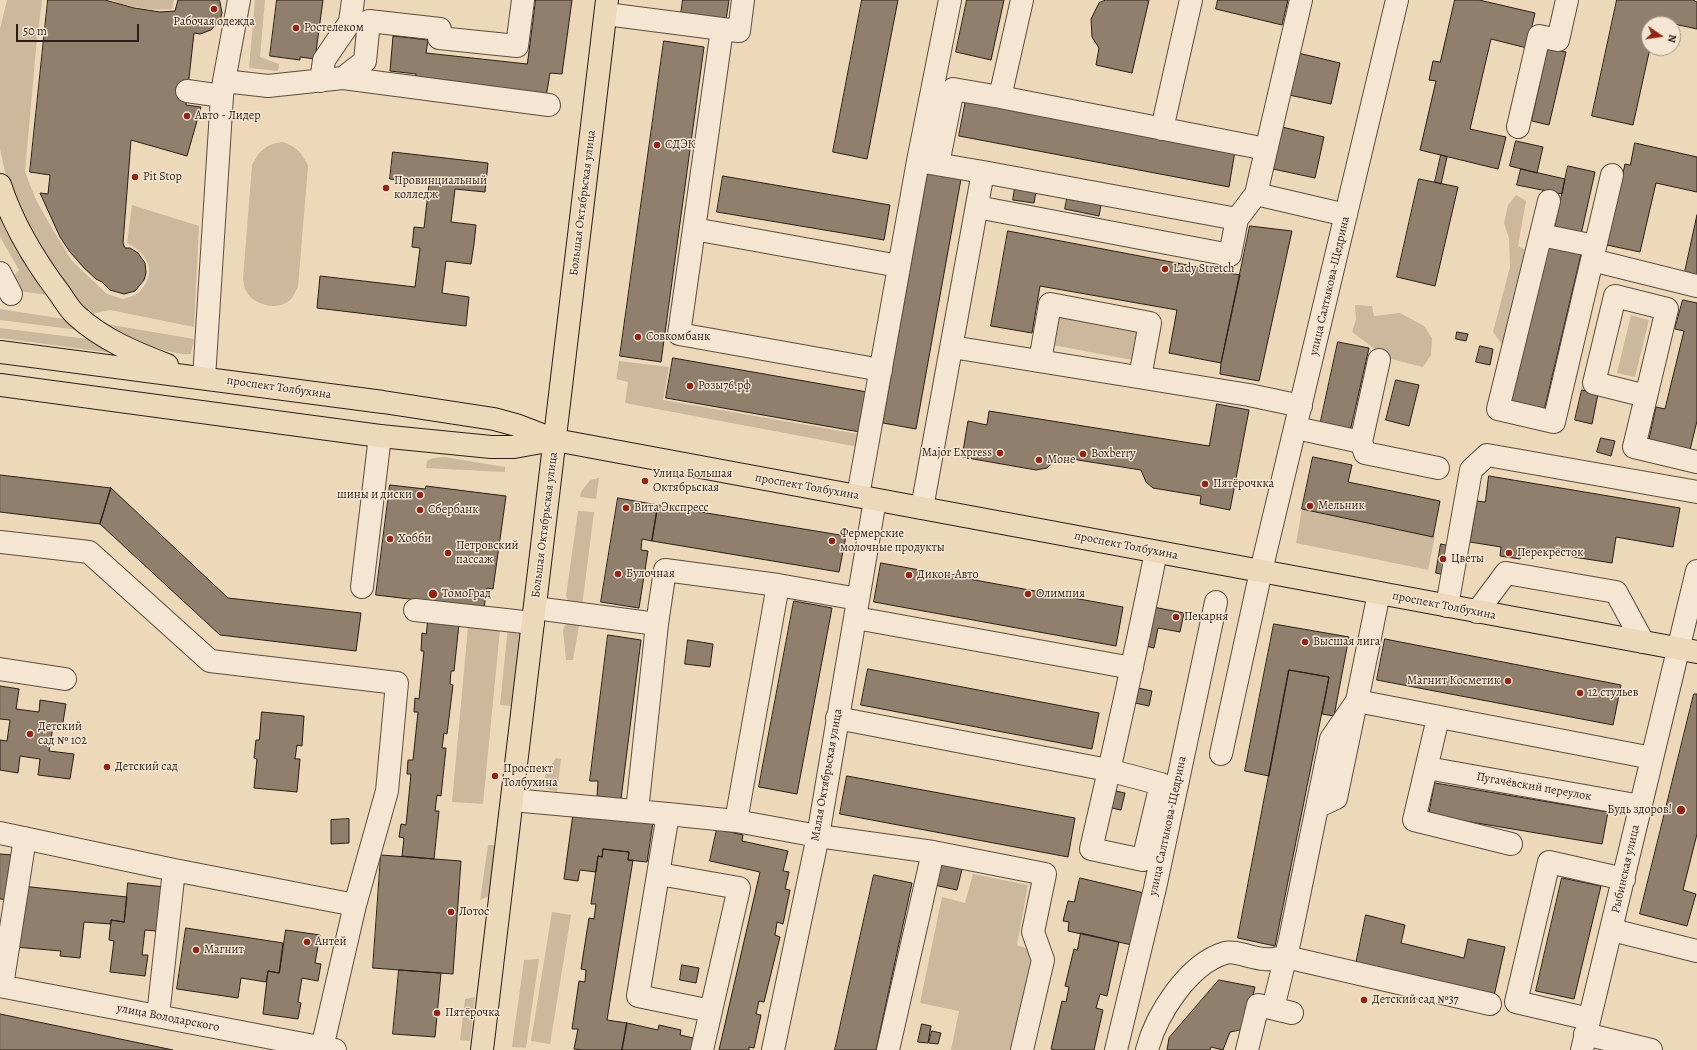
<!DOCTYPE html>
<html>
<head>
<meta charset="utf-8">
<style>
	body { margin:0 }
	#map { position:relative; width:1697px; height:1050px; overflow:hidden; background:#eed8ba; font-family:Alegreya,serif }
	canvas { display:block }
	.north { position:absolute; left:1641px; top:16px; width:40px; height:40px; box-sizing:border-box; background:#f4e6d2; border:1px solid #a49687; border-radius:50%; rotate:103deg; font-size:11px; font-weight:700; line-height:16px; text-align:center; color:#2b1e17 }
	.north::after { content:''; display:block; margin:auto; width:14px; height:18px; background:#8f2418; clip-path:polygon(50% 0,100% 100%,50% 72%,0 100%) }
	.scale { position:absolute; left:16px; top:24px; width:123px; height:18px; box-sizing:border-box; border:2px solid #2b1e17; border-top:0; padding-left:5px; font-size:12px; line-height:14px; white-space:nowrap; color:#2b1e17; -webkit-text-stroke:3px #f4e6d2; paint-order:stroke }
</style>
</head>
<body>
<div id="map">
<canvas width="1697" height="1050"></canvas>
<div class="north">N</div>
<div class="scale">50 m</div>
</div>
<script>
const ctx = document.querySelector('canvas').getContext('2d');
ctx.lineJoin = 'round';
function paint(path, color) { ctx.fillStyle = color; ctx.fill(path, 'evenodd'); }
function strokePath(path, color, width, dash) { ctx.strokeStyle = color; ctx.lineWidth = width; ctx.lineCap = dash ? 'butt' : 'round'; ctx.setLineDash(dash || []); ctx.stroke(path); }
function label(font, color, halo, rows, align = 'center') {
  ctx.font = font + ' Alegreya,serif'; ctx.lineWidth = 3; ctx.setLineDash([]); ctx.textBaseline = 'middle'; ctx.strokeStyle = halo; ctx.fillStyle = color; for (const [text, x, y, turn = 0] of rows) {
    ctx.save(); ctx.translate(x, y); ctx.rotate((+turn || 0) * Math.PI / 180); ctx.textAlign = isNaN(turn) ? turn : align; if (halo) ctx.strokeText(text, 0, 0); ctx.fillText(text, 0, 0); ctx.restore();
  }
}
paint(new Path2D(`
	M7,0h35l-6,49 -11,123 11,28 17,30 19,31 35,33 16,5c5,-2 11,-3 15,-6 3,-2 4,-5 6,-7 13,-18 0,-35 -17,-43l5,-38 67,21 -5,101 -84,-17 -19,4 -29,-29 -44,-73 -13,-40 -5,-23v-120z
	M112,0h62l-2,9c-19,2 -43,-1 -60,-9z
	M255,0h10l-5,57 19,7 -1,7 -29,-3z
	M283,142c14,5 19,11 25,24l-10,121c-2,3 -4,8 -6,11 -12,14 -38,8 -46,-7 -2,-3 -2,-8 -3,-12l9,-114c8,-15 14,-21 31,-23z
	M1516,195l10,6 -8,45 24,13 -35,92 -14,-19 17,-65 -1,-29 -5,-15 4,-18z
	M0,215l26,49 21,31 -27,-4 -10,-10 9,-11 -19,-33z
	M1355,305l17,1 2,10 26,-3 24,13 8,12 -1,17 -8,12 -36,-9 -35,-26 4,-13z
	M0,309l64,10 14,11 -78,-10z
	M1631,315l18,5 -14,57 -18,-4z
	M1058,316l79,15 -5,29 -79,-15z
	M106,324l88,15 -3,15c-24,2 -64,-18 -85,-30z
	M0,328l96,12 17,13 -113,-15z
	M619,361l50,6 -6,33 201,35 -5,12 -234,-44 3,-21 -12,-3z
	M445,457l60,10v5l-79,-4 1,-7 6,-3z
	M599,478l-3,21 -16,-2 1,-5 9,-12z
	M1302,509l133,27 -7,34 -132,-27z
	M578,511l16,1 -12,94 -13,-3 -3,-7z
	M580,620l-7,40h-7l-3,-30 2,-5z
	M508,626l14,2 -11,78 -11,-1z
	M468,627l32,3 -17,174 -31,-2z
	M556,758l5,1 -4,33 -12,-4 -1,-9 3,-8z
	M488,845h11l-7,50 -12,5z
	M973,874l55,11 -11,60 22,8 -23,97h-65l8,-39 -39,-8 22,-106 23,6z
	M552,912l19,3 -21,129 -19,-3z
	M539,959l-13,89 -14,-1 12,-87z
	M475,997l-5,44 -10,-1 5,-41z`), '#cdb89e');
const building = new Path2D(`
	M48,0h57l29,8 26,4 15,-1 3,-11h41l1,2 2,11 -2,7 -9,10 -11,4 -6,-1 -8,72 15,2 -14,49 -56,-16 -8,103 2,5h5l8,5 7,10 1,10 -2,7 -9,11 -11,3 -14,-4 -8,-8 -6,-3 -12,-11 -14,-16 -10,-15 -20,-44 8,1 2,-19 -20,-3z
	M277,0h46l-8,59 -15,-2v3l-30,-4z
	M536,0h36l-10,74 -12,-1 -4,24 -131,-15 1,-8 -26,-3 3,-35 35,4 -2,13 101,11z
	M683,0h46l-3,20 -45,-6z
	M862,0h36l-31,159 -34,-7z
	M967,0h37l-13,60 -35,-8z
	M1106,0h43l-17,73 -36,-8 3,-17 -7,-11 -1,-18 8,-16z
	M1218,0h70l-6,25 -66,-16z
	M1455,0h24l56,13 -8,35 -36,-9 -21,90 36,8 -8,32 -78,-19 16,-69 -7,-1 4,-19 7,1z
	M1617,0h76l4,2v27l-41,-9 -1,4h-6l1,24 -17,77 -41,-9z
	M664,41l40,6 -43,315 -41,-6z
	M1548,48l18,4 -17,73 -17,-4z
	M1298,53l42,10 -9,41 -42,-9z
	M966,100l269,51 -6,36 -270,-51z
	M1282,127l42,10 -9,41 -42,-9z
	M1516,141l27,6 -6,26 -27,-7z
	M1635,143l62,14v35l-41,-9 -16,69 -33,-7 18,-81 5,1z
	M393,152l95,11 -3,29 -30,-3 -4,33 25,3 -2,19 -3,20 -25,-3 -4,32 27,4 -3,29 -149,-18 3,-32 95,11 5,-39 -8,-1 2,-20 10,1 5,-44 -39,-5z
	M1441,155l6,2 -6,27 -6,-2z
	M1568,166l27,6 -15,67 -26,-6z
	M1521,169l44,10 -3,15 -45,-9z
	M928,172l33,7 -45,250 -33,-6z
	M723,176l167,29 -6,35 -167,-28z
	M1419,179l39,8 -23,99 -38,-9z
	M1015,188l21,3 -2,12 -21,-3z
	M1067,199l34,6 -2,11 -34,-7z
	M1697,215v60l-12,-3z
	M1250,226l42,5 -33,150 -39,-7 1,-11z
	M1008,231l232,44 -19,88 -52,-10 8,-43 -137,-24 -8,47 -41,-7z
	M1546,242l36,8 -39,165 -36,-8z
	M1683,300l14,3v118l-7,29 -41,-11 7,-32 9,2 19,-78 -9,-2z
	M1457,332l11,2 -2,7 -10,-2z
	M1338,342l31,6 -20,88 -30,-6z
	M1480,346l13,3 -3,16 -14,-3z
	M673,358l194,34 -7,40 -194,-34z
	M1396,380l23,5 -10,41 -23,-6z
	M1582,390l16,4 -6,30 -17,-4z
	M1217,404l32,6 -19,100 -30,-6 1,-8 -48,-8 -7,-6 -5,-12 -82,-13 -12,11 -11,2 -74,-13 6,-36 19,4 2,-14 220,35z
	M1601,438l14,3 -4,15 -14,-4z
	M1313,457l39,8 -4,17 92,19 -7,36 -131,-28z
	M0,475l111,13 -11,36 -100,-12z
	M1489,476l191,32 -7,39 -57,-10 -4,26 -90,-14 -2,10 -20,-3 1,-9 -31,-5 7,-41 8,1z
	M390,485l35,4 1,-3 80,10 -13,93 -6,-1 -3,20 -108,-13z
	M111,488l117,110 133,15 -5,38 -136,-16 -120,-111z
	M618,498l40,7 -6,36 -10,-2 -1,11 7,1 -9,57 -38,-6z
	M658,505l188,31 -7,36 -187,-31z
	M1441,544l9,2 -5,29 -9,-2z
	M881,563l242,44 -7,39 -242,-44z
	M794,601l38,7 -35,186 -38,-7z
	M1148,606l36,7 -4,19 -22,-4 -4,20 -13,-3z
	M428,621l31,3 -5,47h-3l-1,13 3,1 -6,49 -3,-1 -2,15h4l-5,48 -4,-1 -2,16h4l-5,48 -32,-3 2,-18 -5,-1 2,-13 5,1 5,-51h-4l1,-14h5l5,-48h-4l1,-14 4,1 5,-48h-3l1,-18 4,1z
	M1274,624l75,13 -15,79 -12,-2 7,-37 -40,-7 -20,106 -24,-5z
	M608,635l33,5 -20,159 -24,-3 1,-15h-8z
	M1385,639l236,46 -8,40 -236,-45z
	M688,640l25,4 -3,23 -25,-3z
	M868,669l231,44 -7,36 -231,-44z
	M1289,670l40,7 -54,269 -37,-8z
	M0,686l19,3 -3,20 23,3 1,-12 26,4 -4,24 -9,-1 -4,24 25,3 -4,25 -32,-4 2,-16 -20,-3 -2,17 -18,-3v-30l7,1 3,-21 -10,-1z
	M1138,688l14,3 -3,15 -14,-3z
	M1694,694h3v140l-14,56 13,4 -9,32 -47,-12z
	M262,712l42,4 -2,30 -5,-1 -2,14h5l-3,33 -43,-4 3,-29 -3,-1 2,-18h3z
	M847,776l228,42 -7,39 -228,-43z
	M1435,783l173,29 -6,32 -173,-29z
	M1111,790l14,3 -4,17 -14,-3z
	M629,813l25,3 -7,46 -19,-2 1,-8 -26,-3 -1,8 -4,-1 -2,16 -16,-2 -2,11 -14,-2 9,-65 55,8z
	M349,819v24l-18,1v-24z
	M717,829l26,6 -1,6 46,10 -5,20 6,1 -4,17 5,1 -7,34 -6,-2 -2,13 5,2 -16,65 -5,-1 -3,13 5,1 -7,33 -5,-1v3h-30l41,-178 -50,-11z
	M603,849l26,3 -1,8h5l-26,160 20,3 -5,27h-39l-9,-1 4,-20h-6l7,-48 6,1 1,-12 -5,-1 8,-51 5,1 2,-15h-5l7,-48 4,1z
	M0,854l12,1v45l-12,-1z
	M381,855l80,6 -8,113 -80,-6z
	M939,863l23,6 -5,21 -23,-5z
	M874,875l38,8 -36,167h-41z
	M1080,878l64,15 -12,52 -64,-14 1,-9 -6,-1 5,-20 6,1z
	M1562,878l39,8 -27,113 -38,-8z
	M128,883l37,4v45l-20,-2 -3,25h6l-3,21 -35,-4 4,-31 -5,-1 2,-20 13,2z
	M21,886l106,11 -3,25 -13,-2v4l-27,-2 -4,36 -20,-2 1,-5 -46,-4z
	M1366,915l39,10 -4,18 63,15 4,-19 37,8 -11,49 -138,-32z
	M186,928l97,15 -4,30 -11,-2 -2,11 -25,-4 -3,20 -61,-9z
	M286,930l34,5 -5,28 6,1 -3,17 -16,-3 -4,24 3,1 -3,16 -35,-5 5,-43 11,2z
	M1081,933l38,9 -12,54 -7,-2 -4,14 7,2 -9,40h-38l-5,-1 11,-48 4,1 3,-15 -4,-1 9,-37 3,1z
	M682,965l17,3 -3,15 -16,-3z
	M399,970l42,3 -6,64 -42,-3z
	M1219,980l36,7 -10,42 -15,3 -7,18 -12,-3 -1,3h-43l2,-12z
	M0,1014l173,36h-173z
	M627,1023l31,7 1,-5 22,5 -1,5 22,5 -2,10h-78z
	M922,1024l9,2 -3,17 -10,-1z
	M932,1031l9,2 -3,11 -9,-1z`);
paint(building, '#907f6c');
strokePath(building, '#2b1e17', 1);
const minor = new Path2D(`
	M239,0l-15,81 44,5 75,-8 206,27
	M606,14l116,15 -28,200 205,37
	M722,29l17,2 4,-31
	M343,78l22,-17 4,-40 71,8 -1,9 78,8 6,-46
	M321,81l3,-21 26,-38 3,-22
	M187,91l35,5
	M1000,97l266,52
	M1518,127l21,-91 19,4 9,-40
	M1162,129l29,-129
	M918,161l65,11 -61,336
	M919,161l20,-2 14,-70 47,8 22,-97
	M983,172l254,47 19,-25 90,21
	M1256,194l45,-194
	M1549,201l-51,208 56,13 58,-247
	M977,207l253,48 7,-36
	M694,229l-15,105 202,36
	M1541,235l54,11
	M1592,260l105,26
	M0,273l11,21
	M952,347l297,48 52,11
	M1040,361l10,-57 100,19 -10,54
	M204,378l18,-282 2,-15
	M1646,396l-52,-13 21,-87 52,13 -33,138 63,15
	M1296,428l65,14 4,11 73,15
	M1361,442l18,-82
	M858,496l60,-335 32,-161
	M0,542l89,10 121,109 187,22 -10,108 -32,114 -33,143
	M362,587l18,-151
	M1379,593l-22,108 295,57
	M858,599l-80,-14 -42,236 82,15 115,16 -45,198
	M1447,606l24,-136 16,-15 210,37
	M535,608l122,16
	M415,610l118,13
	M1477,612l29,-39 110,19 27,50
	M856,618l276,50
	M0,669l65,10
	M837,718l271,52 53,14 -18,76 -52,-11c23,-99 45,-198 65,-297
	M1438,718l-24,102 97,24
	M1221,754l40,-183 136,-571
	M1427,768l214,38
	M512,800l156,14 -30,182 73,15
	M1317,807l19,-9 18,-86
	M637,811l20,-187 8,-54 113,15
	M668,814l68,7
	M0,833l174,37 181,35
	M933,852l112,22 -12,58 10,28 -21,90
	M659,874l80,14 -37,162
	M1612,930l85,21
	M0,986l335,64
	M2,986l23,-148
	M1273,1008l17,-69 41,-200 26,-38
	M158,1016l16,-146
	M1589,1019l-73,-17 33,-140 75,17
	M1585,1034l66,16
	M773,1050l45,-214 57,-336
	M1116,1050l39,-162 61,-286
	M1147,1050c9,-35 41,-86 78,-97 9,-3 29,6 39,6 7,1 15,-1 22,-2l204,47
	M1247,1050l11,-45 34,8
	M1582,1050l115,-479`);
const major = new Path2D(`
	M0,185c13,40 35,76 60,109 5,7 10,16 17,22 25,23 58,37 90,49
	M0,352l383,50 111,17 22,6 39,15 1142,212
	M0,385l380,51 111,11h23l39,-7
	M482,1050l125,-1050`);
strokePath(minor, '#5c4c40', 24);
strokePath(major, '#2b1e17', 24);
strokePath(minor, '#f4e6d2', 22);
strokePath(major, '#eed8ba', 22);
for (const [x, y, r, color] of [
	[214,9,4,"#8f2418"],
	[296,28,4,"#8f2418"],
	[187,116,4,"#8f2418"],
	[657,145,4,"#8f2418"],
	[135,177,4,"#8f2418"],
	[386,188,4,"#8f2418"],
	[1165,269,4,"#8f2418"],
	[638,337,4,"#8f2418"],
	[690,386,4,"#8f2418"],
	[1000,453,4,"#8f2418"],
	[1083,454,4,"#8f2418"],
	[1039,460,4,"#8f2418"],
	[645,481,4,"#8f2418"],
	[1205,484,4,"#8f2418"],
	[420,495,4,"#8f2418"],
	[1310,506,4,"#8f2418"],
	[626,508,4,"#8f2418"],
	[420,510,4,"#8f2418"],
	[390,539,4,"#8f2418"],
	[832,541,4,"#8f2418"],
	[448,553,4,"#8f2418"],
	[1509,553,4,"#8f2418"],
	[1443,559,4,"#8f2418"],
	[618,574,4,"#8f2418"],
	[909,575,4,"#8f2418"],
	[433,594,5,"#8f2418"],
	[1028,594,4,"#8f2418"],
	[1176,617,4,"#8f2418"],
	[1305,642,4,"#8f2418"],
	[1508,681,4,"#8f2418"],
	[1580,693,4,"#8f2418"],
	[30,734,4,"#8f2418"],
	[107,767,4,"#8f2418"],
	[495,776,4,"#8f2418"],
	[1681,810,5,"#8f2418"],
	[451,912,4,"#8f2418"],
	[307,942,4,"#8f2418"],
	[196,950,4,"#8f2418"],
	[1364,1000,4,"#8f2418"],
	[437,1013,4,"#8f2418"]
]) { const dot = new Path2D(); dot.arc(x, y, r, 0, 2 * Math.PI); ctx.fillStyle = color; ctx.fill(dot); strokePath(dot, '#f4e6d2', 1.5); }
label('12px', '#2b1e17', '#f4e6d2', [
	["Рабочая одежда",214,22,"center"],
	["Ростелеком",304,28],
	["Авто - Лидер",195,116],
	["СДЭК",665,145],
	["Pit Stop",143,177],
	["Провинциальный",394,181],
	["колледж",394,195],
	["Lady Stretch",1173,269],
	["Совкомбанк",646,337],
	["Розы76.рф",698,386],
	["Major Express",992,453,"right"],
	["Boxberry",1091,454],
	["Моне",1047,460],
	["Улица Большая",653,474],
	["Октябрьская",653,488],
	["Пятёрочкка",1213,484],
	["шины и диски",412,495,"right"],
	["Мельник",1318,506],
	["Вита Экспресс",634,508],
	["Сбербанк",428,510],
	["Фермерские",840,534],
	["молочные продукты",840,548],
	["Хобби",398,539],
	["Петровский",456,546],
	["пассаж",456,560],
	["Перекрёсток",1517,553],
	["Цветы",1451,559],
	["Булочная",626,574],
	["Дикон-Авто",917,575],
	["ТомоГрад",442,594],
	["Олимпия",1036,594],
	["Пекарня",1184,617],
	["Высшая лига",1313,642],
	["Магнит Косметик",1500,681,"right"],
	["12 стульев",1588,693],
	["Детский",38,727],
	["сад № 102",38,741],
	["Детский сад",115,767],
	["Проспект",503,769],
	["Толбухина",503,783],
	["Будь здоров!",1672,810,"right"],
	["Лотос",459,912],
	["Антей",315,942],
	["Магнит",204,950],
	["Детский сад №37",1372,1000],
	["Пятёрочка",445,1013]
], 'left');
label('12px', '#2b1e17', '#f4e6d2', [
	["Большая Октябрьская улица",583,203,-83],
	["улица Салтыкова-Щедрина",1330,286,-77],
	["проспект Толбухина",279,388,8],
	["проспект Толбухина",807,487,10],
	["Большая Октябрьская улица",545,525,-83],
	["проспект Толбухина",1126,546,11],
	["проспект Толбухина",1444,606,11],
	["Малая Октябрьская улица",827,775,-80],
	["Пугачёвский переулок",1534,787,10],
	["улица Салтыкова-Щедрина",1168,826,-78],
	["Рыбинская улица",1626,869,-77],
	["улица Володарского",168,1018,11]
]);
</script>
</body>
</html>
